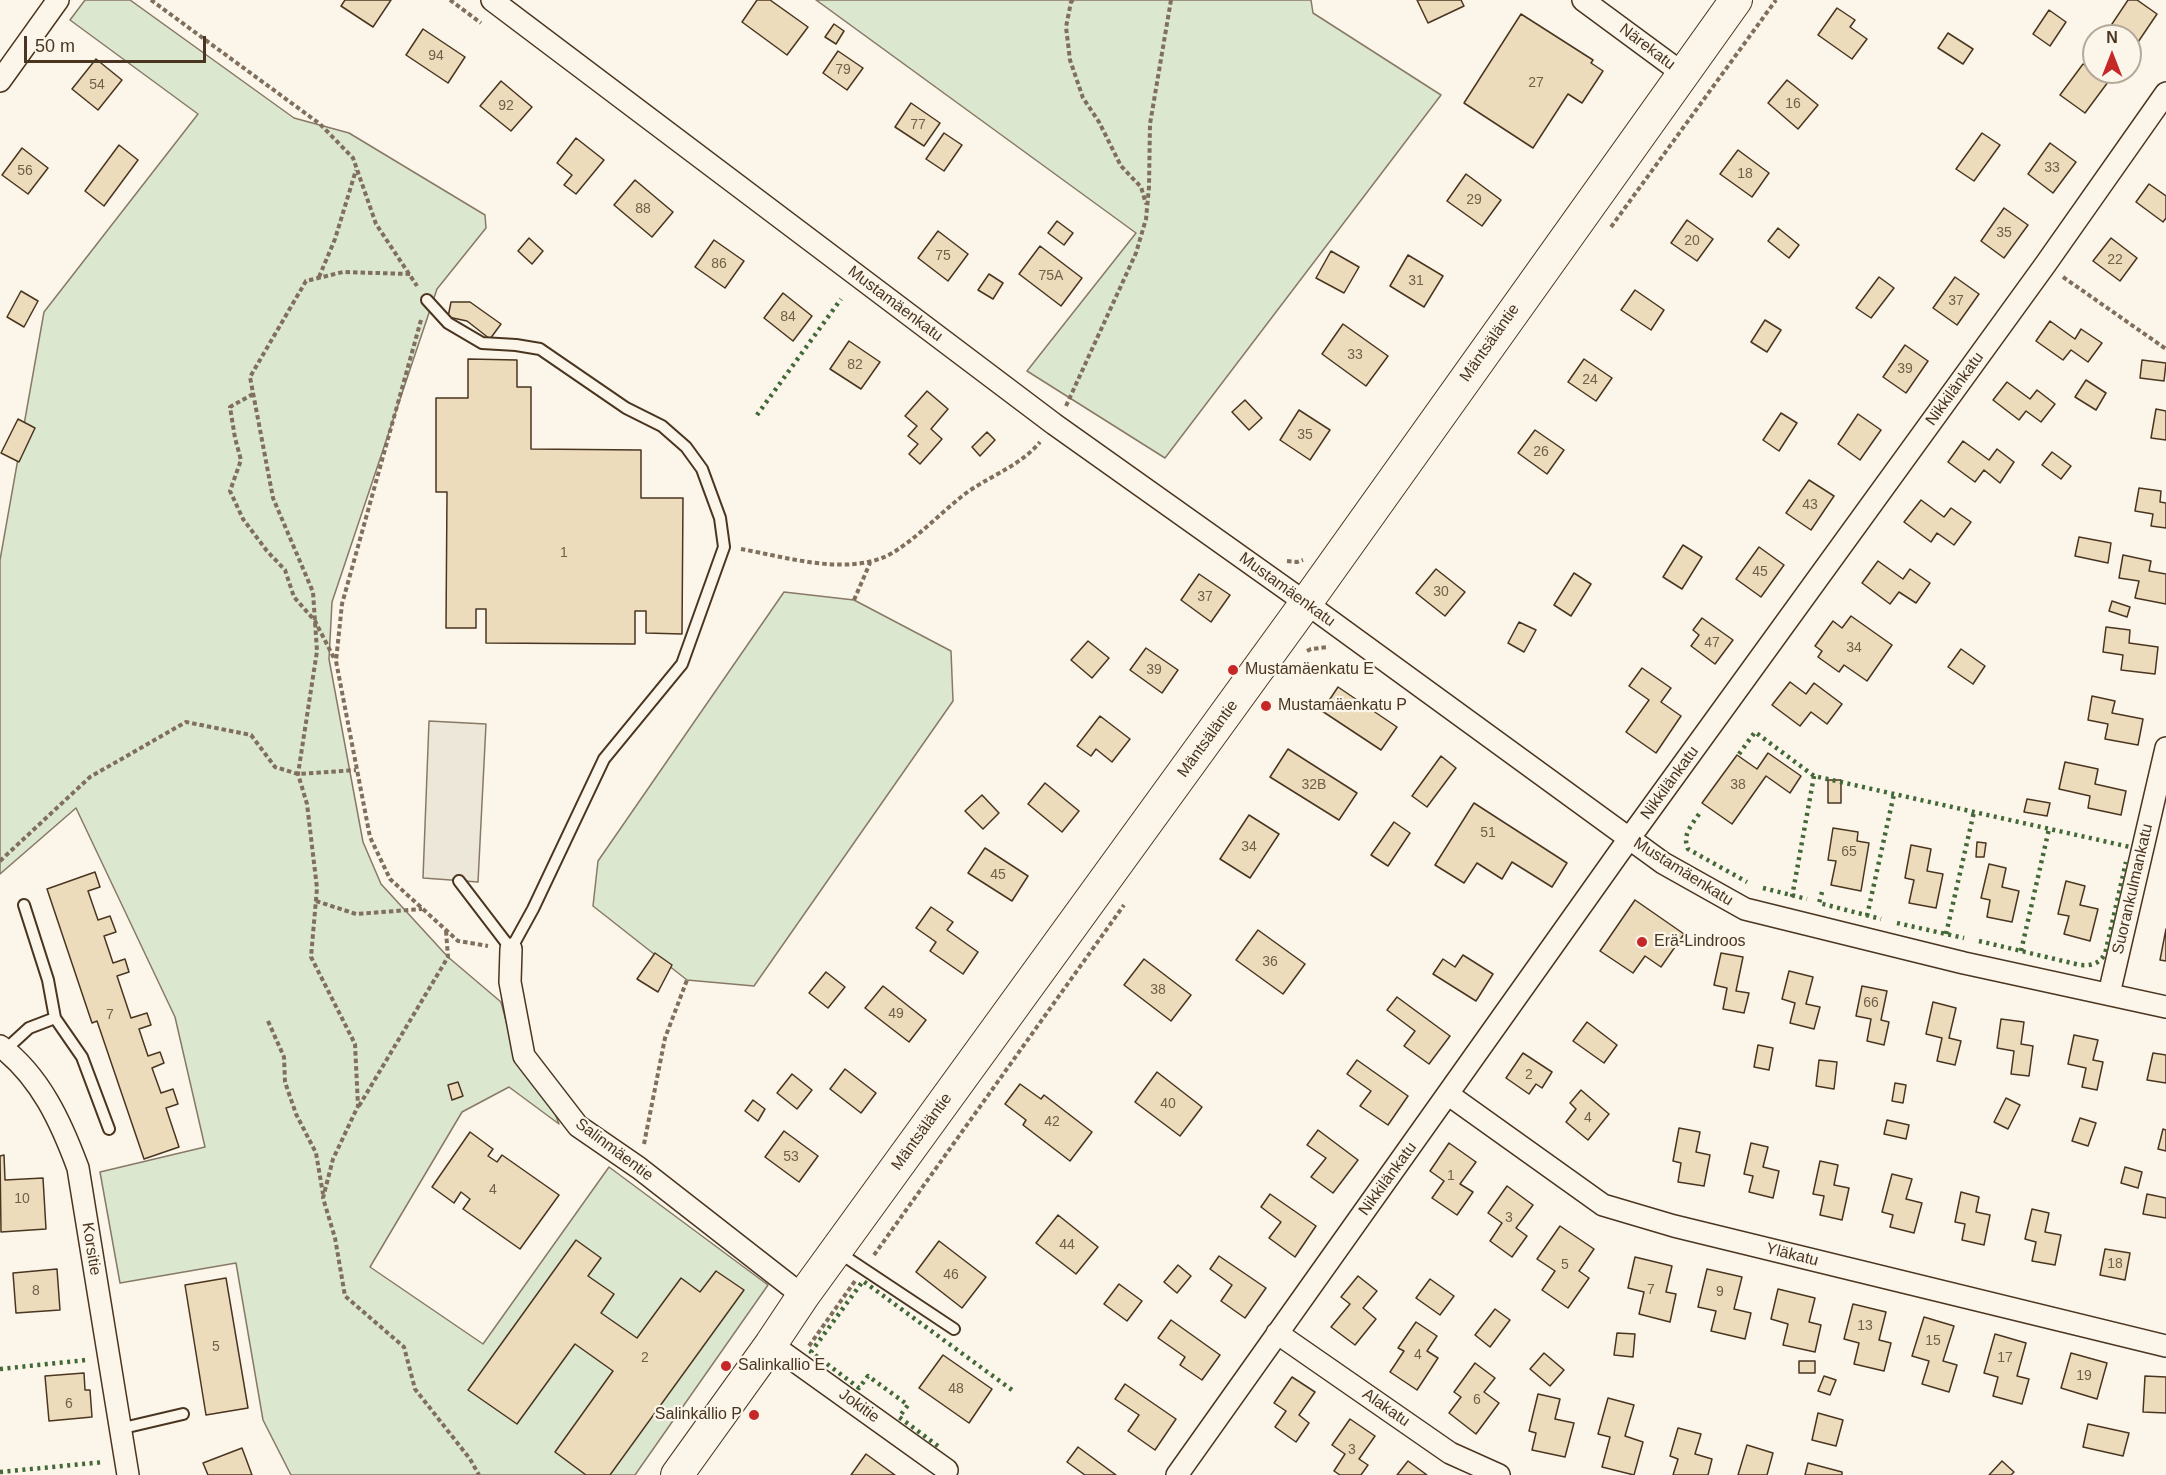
<!DOCTYPE html>
<html>
<head>
<meta charset="utf-8">
<style>
	body { margin:0 }
	#map { position:relative; width:2166px; height:1475px; overflow:hidden; background:#fbf6e9; font-family:Helvetica,sans-serif }
	canvas { display:block }
	.north { position:absolute; left:2082px; top:24px; width:60px; height:60px; box-sizing:border-box; background:#fbf6e9; border:2px solid #b4a999; border-radius:50%; rotate:0deg; font-size:16px; font-weight:700; line-height:24px; text-align:center; color:#4a3520 }
	.north::after { content:''; display:block; margin:auto; width:21px; height:27px; background:#c62828; clip-path:polygon(50% 0,100% 100%,50% 72%,0 100%) }
	.scale { position:absolute; left:24px; top:36px; width:182px; height:27px; box-sizing:border-box; border:3px solid #4a3520; border-top:0; padding-left:8px; font-size:18px; line-height:21px; white-space:nowrap; color:#4a3520; -webkit-text-stroke:4px #fbf6e9; paint-order:stroke }
</style>
</head>
<body>
<div id="map">
<canvas width="2166" height="1475"></canvas>
<div class="north">N</div>
<div class="scale">50 m</div>
</div>
<script>
const ctx = document.querySelector('canvas').getContext('2d');
ctx.lineJoin = 'round';
function paint(path, color) { ctx.fillStyle = color; ctx.fill(path, 'evenodd'); }
function strokePath(path, color, width, dash) { ctx.strokeStyle = color; ctx.lineWidth = width; ctx.lineCap = dash ? 'butt' : 'round'; ctx.setLineDash(dash || []); ctx.stroke(path); }
function label(font, color, halo, rows, align = 'center') {
  ctx.font = font + ' Helvetica,sans-serif'; ctx.lineWidth = 4.5; ctx.setLineDash([]); ctx.textBaseline = 'middle'; ctx.strokeStyle = halo; ctx.fillStyle = color; for (const [text, x, y, turn = 0] of rows) {
    ctx.save(); ctx.translate(x, y); ctx.rotate((+turn || 0) * Math.PI / 180); ctx.textAlign = isNaN(turn) ? turn : align; if (halo) ctx.strokeText(text, 0, 0); ctx.fillText(text, 0, 0); ctx.restore();
  }
}
const green = new Path2D(`
	M85,0h45l164,118 55,15 136,82 1,13 -49,61 -105,313 -3,57 34,183 18,42 67,73 53,45 15,57 38,52 5,13 -50,-37 -47,25 -92,155 113,77 126,-177 159,118 -133,190h-344l-28,-55 -27,-157 -116,20 -20,-111 105,-25 -30,-130 -99,-209 -76,66v-314l44,-248 154,-198 -128,-94z
	M816,0h495l2,13 128,82 -276,363 -138,-87 109,-138z
	M784,592l70,8 97,51 2,50 -199,285 -67,-6 -94,-74 5,-45z`);
paint(green, '#dce7d0');
strokePath(green, '#887966', 1.5);
const parking = new Path2D(`
	M429,721l57,3 -8,158 -55,-4z`);
paint(parking, '#ede7d9');
strokePath(parking, '#887966', 1.5);
const building = new Path2D(`
	M345,0h46l-18,27 -32,-21z
	M757,0h13l38,27 -21,28 -45,-33z
	M1417,0h44l3,6 -36,17z
	M2128,0h9l20,14 -23,34 -4,-3v-9h-13l-9,-6z
	M1837,8l18,12 -5,7 17,12 -15,20 -34,-24z
	M2049,10l17,12 -16,24 -17,-12z
	M1521,14l72,46 -2,3 12,8 -21,32 -14,-9 -35,54 -69,-45z
	M834,24l10,7 -8,13 -11,-7z
	M423,29l42,28 -17,26 -42,-28z
	M1948,33l25,16 -10,15 -25,-16z
	M838,51l25,17 -16,22 -24,-17z
	M96,59l26,21 -24,30 -26,-21z
	M2083,64l25,18 -23,31 -25,-18z
	M1787,80l31,25 -20,24 -30,-26z
	M501,81l31,26 -21,24 -31,-25z
	M911,103l29,20 -16,23 -29,-19z
	M944,133l18,12 -18,26 -18,-12z
	M1982,133l18,12 -26,36 -18,-12z
	M576,138l28,22 -28,34 -12,-9 8,-10 -15,-12z
	M2050,143l26,19 -23,31 -25,-19z
	M119,145l19,15 -34,46 -19,-15z
	M22,148l26,20 -20,26 -26,-19z
	M1738,150l31,23 -17,24 -32,-23z
	M1466,174l35,26 -19,26 -35,-25z
	M635,180l38,32 -21,25 -38,-32z
	M2149,184l17,12v22l-3,4 -27,-20z
	M2004,208l24,17 -24,33 -23,-17z
	M1687,220l26,19 -16,22 -26,-18z
	M1057,221l16,12 -9,12 -16,-12z
	M1778,228l21,17 -10,13 -21,-17z
	M938,231l30,23 -20,27 -30,-23z
	M529,238l14,13 -11,13 -14,-13z
	M2111,238l26,20 -17,23 -27,-20z
	M714,240l30,21 -19,27 -30,-21z
	M1040,246l42,32 -21,28 -42,-32z
	M1331,251l28,16 -15,26 -28,-15z
	M1408,255l35,21 -19,31 -34,-21z
	M989,274l14,9 -10,16 -15,-9z
	M1879,277l15,11 -23,30 -15,-10z
	M1955,277l24,17 -22,31 -24,-17z
	M1635,290l29,20 -13,20 -30,-20z
	M21,291l17,10 -14,26 -17,-10z
	M783,293l29,23 -19,25 -29,-23z
	M451,302h19l31,22 -11,15 -23,-18 -19,-4z
	M1765,320l16,10 -14,22 -16,-10z
	M2050,321l25,18 6,-10 21,14 -14,19 -17,-12 -8,10 -27,-19z
	M1343,324l45,32 -22,30 -44,-32z
	M849,341l31,21 -19,27 -31,-20z
	M1905,345l23,16 -22,32 -23,-16z
	M468,359l49,1v27h14v62l110,1v48h42l-1,136 -36,-1v-22h-11v33l-149,-1v-34h-10v19h-30l1,-136h-11v-94h32z
	M1584,359l28,19 -16,23 -28,-19z
	M2142,360l24,3 -2,18 -24,-3z
	M2086,380l20,13 -10,17 -21,-13z
	M2007,382l23,17 7,-9 18,14 -14,18 -15,-11 -7,9 -26,-20z
	M927,391l21,18 -17,20 11,10 -22,25 -11,-10 9,-10 -10,-8 9,-10 -12,-10z
	M1245,400l17,18 -13,12 -17,-18z
	M2156,409l10,2v29l-15,-2z
	M1299,410l31,20 -20,30 -30,-20z
	M1781,413l16,10 -18,28 -16,-11z
	M1858,414l23,16 -21,30 -22,-16z
	M18,419l17,9 -16,34 -18,-9z
	M1535,430l29,20 -17,24 -29,-21z
	M987,432l8,8 -15,16 -8,-9z
	M1963,441l26,19 8,-11 17,13 -14,21 -16,-13 -9,12 -27,-20z
	M2052,452l19,14 -10,13 -19,-14z
	M1809,480l25,16 -23,34 -25,-17z
	M2139,488l22,3 -1,11 6,1v25l-15,-2 2,-12 -18,-3z
	M1921,500l23,17 7,-9 20,14 -17,23 -17,-12 -6,9 -27,-20z
	M2079,537l32,6 -3,20 -33,-7z
	M1683,545l19,12 -20,32 -19,-12z
	M1759,547l25,18 -23,32 -25,-18z
	M2123,555l28,6 -2,10 17,3v30l-31,-6 4,-17 -20,-3z
	M1878,561l25,18 7,-10 20,14 -14,20 -17,-11 -9,12 -28,-21z
	M1436,569l29,23 -20,24 -29,-23z
	M1574,573l17,11 -20,32 -17,-11z
	M1199,574l31,21 -19,27 -30,-22z
	M2112,601l18,6 -3,10 -18,-6z
	M1851,616l41,29 -25,36 -23,-16 -5,7 -21,-15 4,-6 -7,-5 18,-25 9,7z
	M1702,618l31,22 -18,24 -24,-18 8,-11 -6,-5z
	M1519,622l17,8 -12,22 -16,-9z
	M2106,627l24,3 -1,13 29,4 -3,27 -34,-4 2,-15 -20,-3z
	M1088,641l21,17 -17,20 -21,-18z
	M1146,648l32,22 -16,23 -32,-23z
	M1961,649l24,17 -12,18 -25,-17z
	M1642,668l29,20 -10,14 20,14 -25,37 -30,-21 23,-32 -20,-14z
	M1790,682l16,12 8,-11 28,21 -15,20 -16,-12 -11,14 -28,-21z
	M1338,687l59,40 -16,23 -59,-39z
	M2092,696l23,5 -3,12 31,6 -5,26 -33,-6 3,-15 -20,-4z
	M1100,716l30,23 -18,23 -16,-13 -5,7 -14,-10z
	M1288,749l69,44 -18,27 -69,-43z
	M1768,753l33,23 -11,17 -24,-17 -34,48 -30,-21 35,-48 20,14z
	M1441,756l15,12 -29,39 -15,-11z
	M2065,762l33,7 -3,15 31,7 -5,24 -33,-7 2,-12 -31,-7z
	M1828,780h13v23h-13z
	M1045,783l34,28 -17,21 -34,-28z
	M982,795l17,18 -16,16 -18,-18z
	M2027,799l23,4 -3,13 -23,-4z
	M1474,803l93,60 -15,24 -40,-25 -10,17 -25,-16 -13,20 -29,-18z
	M1249,815l30,19 -29,44 -30,-19z
	M1394,822l16,11 -22,33 -17,-11z
	M1833,828l25,4 -1,9 12,2 -8,48 -30,-6 5,-24 -8,-1z
	M1977,842l9,1 -2,14h-8z
	M1911,845l20,4 -4,22 16,3 -7,34 -27,-5 5,-23 -9,-2z
	M985,848l43,28 -16,25 -44,-28z
	M1989,864l17,4 -4,19 17,4 -7,31 -25,-5 3,-17 -9,-2z
	M95,872l5,15 -12,4 10,29 12,-4 6,16 -12,4 9,27 12,-4 4,13 -12,4 14,42 16,-5 4,12 -12,4 9,27 12,-4 4,11 -12,5 9,25 12,-4 5,15 -12,4 13,39 -35,12 -47,-138 -5,2 -45,-134z
	M2066,881l19,5 -5,19 18,4 -8,32 -26,-7 5,-18 -11,-2z
	M1635,900l49,34 -23,33 -16,-11 -12,17 -33,-22z
	M931,907l22,15 -6,8 31,22 -15,22 -33,-23 6,-9 -20,-14z
	M2166,929v32l-6,-1z
	M1258,930l47,34 -22,30 -47,-34z
	M655,953l17,12 -14,27 -21,-13z
	M1721,953l22,4 -7,34 13,2 -5,20 -21,-4 4,-21 -13,-3z
	M1463,955l30,19 -17,27 -43,-27 10,-15 12,8z
	M1144,959l47,36 -20,26 -47,-36z
	M1789,971l24,6 -7,27 14,3 -6,22 -24,-6 5,-20 -13,-4z
	M826,972l19,15 -17,21 -19,-15z
	M883,986l43,34 -17,22 -44,-34z
	M1862,986l25,5 -6,29 8,2 -5,23 -17,-4 4,-22 -15,-3z
	M1397,997l53,39 -21,28 -25,-18 11,-15 -28,-21z
	M1933,1002l23,6 -7,30 12,3 -6,24 -18,-4 5,-23 -16,-4z
	M2001,1019l23,3 -3,22 12,2 -4,30 -18,-2 3,-23 -17,-3z
	M1587,1022l30,23 -13,18 -31,-22z
	M2074,1035l24,5 -5,20 10,2 -6,28 -15,-3 4,-19 -18,-4z
	M1758,1045l15,3 -4,22 -15,-3z
	M1523,1053l29,19 -10,16 -6,-4 -7,10 -23,-16z
	M2153,1053l13,2v28l-19,-3z
	M1357,1060l51,36 -20,29 -28,-19 11,-15 -24,-17z
	M1819,1060l18,2 -3,27 -18,-3z
	M845,1069l31,24 -15,20 -31,-24z
	M1157,1072l45,35 -22,29 -45,-34z
	M792,1074l20,16 -15,19 -20,-16z
	M458,1082l5,14 -11,4 -4,-15z
	M1895,1083l11,2 -3,18 -11,-2z
	M1020,1084l21,15 3,-4 48,37 -22,29 -47,-36 3,-5 -21,-16z
	M1581,1090l28,24 -21,26 -22,-18 10,-13 -6,-6z
	M2006,1098l14,7 -12,24 -14,-7z
	M753,1100l12,9 -7,12 -13,-10z
	M2080,1118l16,5 -8,23 -16,-5z
	M1887,1120l22,5 -3,14 -22,-5z
	M1679,1128l21,4 -4,20 14,3 -6,31 -26,-4 3,-19 -8,-2z
	M2163,1129l3,1v21l-8,-2z
	M1318,1130l40,30 -25,33 -22,-16 15,-19 -19,-13z
	M784,1131l34,25 -19,26 -34,-25z
	M470,1132l23,17 -5,7 9,6 5,-7 57,40 -39,54 -57,-40 7,-10 -9,-7 -7,11 -22,-16z
	M1449,1143l27,19 -16,22 13,8 -16,23 -25,-17 12,-17 -14,-10z
	M1751,1143l17,4 -5,20 16,4 -6,27 -24,-6 4,-16 -9,-2z
	M4,1155l1,25 38,-2 3,51 -45,3 -1,-76z
	M1820,1161l18,4 -4,20 15,3 -7,32 -22,-5 4,-19 -11,-2z
	M2125,1167l17,5 -4,16 -17,-5z
	M1892,1174l20,5 -6,20 16,4 -8,30 -24,-6 3,-12 -11,-3z
	M1507,1186l26,19 -17,23 11,8 -15,21 -22,-16 12,-18 -14,-10z
	M1961,1192l18,5 -3,15 14,3 -6,30 -22,-5 3,-16 -10,-2z
	M1270,1194l46,32 -21,31 -26,-19 12,-16 -20,-15z
	M2147,1194l19,4v20l-23,-4z
	M2032,1209l17,4 -4,19 16,3 -6,30 -23,-4 4,-19 -11,-3z
	M1058,1215l40,32 -22,27 -40,-31z
	M1560,1226l34,23 -15,22 10,7 -21,30 -26,-18 13,-19 -18,-12z
	M576,1240l25,18 -13,18 26,18 -13,19 36,25 44,-60 19,14 16,-21 28,19 -134,185h-24l-31,-23 58,-81 -38,-27 -58,80 -49,-34z
	M939,1241l47,36 -24,31 -46,-36z
	M2105,1249l25,4 -5,27 -25,-5z
	M1219,1256l47,32 -21,30 -24,-17 11,-16 -22,-16z
	M1635,1257l37,9 -6,26 10,2 -6,28 -31,-8 5,-22 -16,-4z
	M1178,1265l13,11 -14,17 -13,-11z
	M57,1269l3,41 -44,3 -3,-40z
	M1707,1269l35,8 -8,32 17,4 -6,26 -34,-8 5,-20 -18,-4z
	M1358,1276l19,15 -14,17 13,11 -21,26 -24,-18 19,-23 -9,-7z
	M226,1278l22,130 -42,7 -21,-130z
	M1430,1279l24,17 -14,19 -24,-17z
	M1119,1284l23,17 -15,20 -23,-17z
	M1778,1289l37,9 -6,24 12,3 -6,27 -32,-7 5,-21 -17,-5z
	M1853,1304l33,8 -7,28 12,3 -7,28 -30,-7 5,-21 -15,-4z
	M1495,1309l15,11 -20,27 -15,-12z
	M1924,1317l30,9 -11,35 14,4 -8,27 -27,-8 7,-23 -17,-5z
	M1171,1320l49,35 -18,25 -22,-15 5,-8 -27,-19z
	M1416,1322l21,14 -10,15 11,7 -21,32 -27,-18 14,-21 -6,-3z
	M1617,1333l18,1 -2,23 -19,-2z
	M1995,1334l31,9 -9,33 12,3 -7,25 -29,-8 5,-19 -14,-4z
	M1544,1353l20,17 -14,16 -20,-17z
	M2071,1353l36,10 -10,36 -36,-11z
	M943,1355l49,34 -23,34 -50,-35z
	M1799,1361h16v12h-16z
	M1475,1363l20,15 -11,14 15,11 -23,31 -27,-21 12,-16 -7,-5z
	M84,1373l1,17h5l2,27 -43,4 -4,-45z
	M1824,1376l12,4 -6,15 -12,-4z
	M2145,1376l21,1v36l-23,-1z
	M1292,1377l23,15 -16,23 10,8 -13,19 -21,-15 11,-16 -12,-8z
	M1125,1384l51,35 -21,31 -27,-19 11,-16 -24,-16z
	M1538,1394l22,5 -5,20 19,4 -9,34 -33,-7 4,-17 -7,-2z
	M1608,1398l26,7 -9,31 18,6 -9,33 -32,-8 8,-30 -12,-3z
	M1818,1413l25,7 -7,26 -24,-6z
	M1350,1419l25,17 -16,23 9,6 -7,10h-21l-6,-4 11,-17 -13,-9z
	M2088,1424l41,9 -6,23 -40,-9z
	M1678,1428l23,6 -6,20 17,5 -4,16h-35l5,-16 -8,-3z
	M1747,1445l26,8 -6,22h-29z
	M1078,1447l38,28h-31l-18,-13z
	M242,1448l10,27h-44l-5,-12z
	M866,1454l29,21h-44z
	M1408,1461l19,14h-30z
	M2002,1461l12,11 -3,3h-22z
	M1808,1463l34,9v3h-37z`);
paint(building, '#ecdcbc');
strokePath(building, '#4a3520', 1.5);
const lane = new Path2D(`
	M427,300l21,23 34,20 34,2 24,4 86,59 36,18 24,21 16,22 18,49 4,29 -42,117 -78,95 -71,150 -22,40 -52,-68
	M24,905l24,75 7,38 27,39 27,72
	M5,1050l24,-22 26,-10
	M838,1252l116,77
	M119,1429l64,-15`);
const street = new Path2D(`
	M492,0l562,424 252,179 357,260 82,46 219,54 202,44
	M1583,0l99,73
	M0,81l58,-81
	M511,949l-1,33 14,74 54,70 61,42 164,128
	M2109,994l57,-246
	M0,1046c40,30 61,76 78,122l50,307
	M1449,1095l154,110 71,21 492,120
	M1277,1333l173,120 49,22
	M771,1344l176,126
	M1177,1475l441,-621 427,-589 121,-172`);
const secondary = new Path2D(`
	M677,1475l94,-131 32,-48 503,-693 430,-603`);
strokePath(lane, '#4a3520', 14);
strokePath(street, '#4a3520', 24);
strokePath(secondary, '#4a3520', 34);
strokePath(new Path2D(`
	M151,0l169,124 33,34 23,66 41,62
	M450,0l31,23
	M1073,0l-2,2 -5,25 4,33 13,38 16,24 22,44 20,21 5,17
	M1611,227l165,-227
	M410,274l-67,-2 -37,9 -56,96 23,121 40,94 4,59 -19,123 9,30 10,84 -6,69 44,87 3,62 -25,53 -10,39 12,40 10,58 59,51 11,42 55,70 9,16
	M319,277l16,-38 21,-69
	M2063,277l103,72
	M421,320l-79,284 -6,57 34,176 20,42 68,62 30,5
	M253,394l-23,13 5,31 6,22 -11,31 13,28 24,32 18,19 9,27 21,24 20,39
	M1066,406l70,-153 10,-34 3,-32 1,-63 21,-124
	M741,549c45,8 111,29 153,3 27,-17 49,-42 75,-61 25,-17 52,-26 71,-49
	M1287,561l10,1 6,-2
	M854,600l16,-37
	M1307,651l4,-2 18,-2
	M0,861l90,-84 96,-55 65,13 24,32 23,7 58,-4
	M316,901l40,13 66,-5
	M268,1021l16,36 1,25 11,32 20,39 7,41
	M359,1106l89,-149 -2,-26
	M644,1144l21,-106 22,-58
	M874,1255l250,-350
	M809,1346l46,-65`), '#7f6f5c', 4, [4.5, 3]);
strokePath(lane, '#fbf6e9', 10);
strokePath(street, '#fbf6e9', 21);
strokePath(secondary, '#fbf6e9', 32);
strokePath(new Path2D(`
	M757,415l84,-116
	M1739,754l16,-22 59,44 316,71
	M1699,814c-8,12 -17,21 -11,35l59,33
	M1763,888l44,11
	M1822,892l-3,11 62,16
	M1792,897l22,-121
	M1867,916l27,-122
	M1897,923l67,15
	M1946,934l28,-122
	M1979,941l101,24c11,1 19,-1 25,-11l21,-92
	M2021,951l28,-122
	M0,1369l86,-9
	M938,1446l-39,-29 9,-12 -40,-29 -9,12 -48,-36 52,-71 149,109
	M0,1472l104,-10`), '#436837', 4.5, [3, 4.5]);
for (const [x, y, r, color] of [
	[1233,670,6,"#c62828"],
	[1266,706,6,"#c62828"],
	[1642,942,6,"#c62828"],
	[726,1366,6,"#c62828"],
	[754,1415,6,"#c62828"]
]) { const dot = new Path2D(); dot.arc(x, y, r, 0, 2 * Math.PI); ctx.fillStyle = color; ctx.fill(dot); strokePath(dot, '#fbf6e9', 2); }
label('14px', '#725f47', null, [
	["94",436,56],
	["79",843,70],
	["27",1536,83],
	["54",97,85],
	["16",1793,104],
	["92",506,106],
	["77",918,125],
	["33",2052,168],
	["56",25,171],
	["18",1745,174],
	["29",1474,200],
	["88",643,209],
	["35",2004,233],
	["20",1692,241],
	["75",943,256],
	["22",2115,260],
	["86",719,264],
	["75A",1051,276],
	["31",1416,281],
	["37",1956,301],
	["84",788,317],
	["33",1355,355],
	["82",855,365],
	["39",1905,369],
	["24",1590,380],
	["35",1305,435],
	["26",1541,452],
	["43",1810,505],
	["1",564,553],
	["45",1760,572],
	["30",1441,592],
	["37",1205,597],
	["47",1712,643],
	["34",1854,648],
	["39",1154,670],
	["32B",1314,785],
	["38",1738,785],
	["51",1488,833],
	["34",1249,847],
	["65",1849,852],
	["45",998,875],
	["36",1270,962],
	["38",1158,990],
	["66",1871,1003],
	["49",896,1014],
	["7",110,1015],
	["2",1529,1075],
	["40",1168,1104],
	["4",1588,1118],
	["42",1052,1122],
	["53",791,1157],
	["1",1451,1176],
	["4",493,1190],
	["10",22,1199],
	["3",1509,1218],
	["44",1067,1245],
	["18",2115,1264],
	["5",1565,1265],
	["46",951,1275],
	["7",1651,1290],
	["8",36,1291],
	["9",1720,1292],
	["13",1865,1326],
	["15",1933,1341],
	["5",216,1347],
	["4",1418,1355],
	["2",645,1358],
	["17",2005,1358],
	["19",2084,1376],
	["48",956,1389],
	["6",1477,1400],
	["6",69,1404],
	["3",1352,1450]
]);
label('16px', '#4a3520', '#fbf6e9', [
	["Närekatu",1647,47,37],
	["Mustamäenkatu",895,304,37],
	["Mäntsäläntie",1490,343,-55],
	["Nikkilänkatu",1955,389,-54],
	["Mustamäenkatu",1287,590,36],
	["Mäntsäläntie",1208,739,-54],
	["Nikkilänkatu",1670,783,-54],
	["Mustamäenkatu",1683,872,32],
	["Suorankulmankatu",2133,889,-77],
	["Mäntsäläntie",922,1132,-54],
	["Salinmäentie",614,1150,37],
	["Nikkilänkatu",1388,1179,-54],
	["Korsitie",91,1249,81],
	["Yläkatu",1792,1255,14],
	["Jokitie",859,1406,36],
	["Alakatu",1386,1408,35]
]);
label('16px', '#4a3520', '#fbf6e9', [
	["Mustamäenkatu E",1245,670],
	["Mustamäenkatu P",1278,706],
	["Erä-Lindroos",1654,942],
	["Salinkallio E",738,1366],
	["Salinkallio P",742,1415,"right"]
], 'left');
</script>
</body>
</html>
